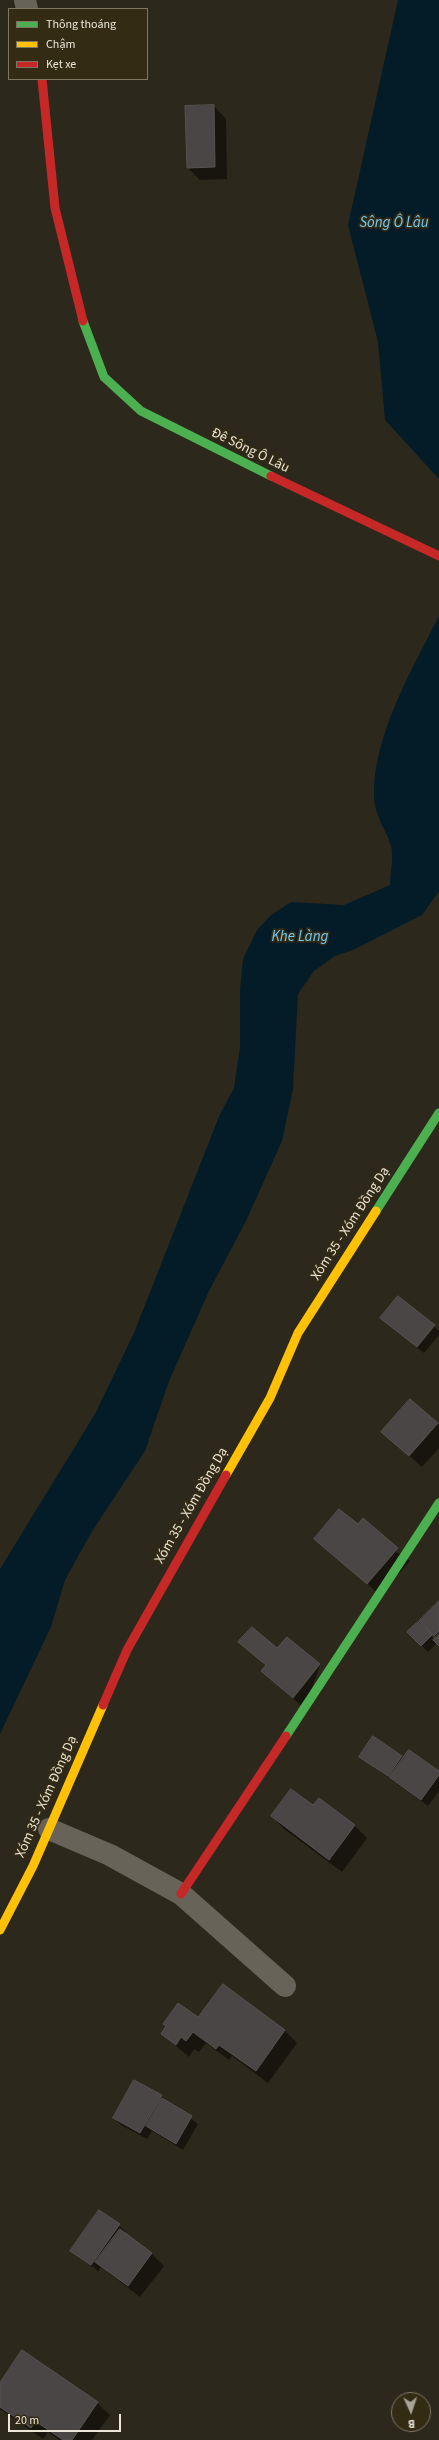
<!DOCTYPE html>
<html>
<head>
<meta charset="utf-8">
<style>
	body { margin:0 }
	#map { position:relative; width:439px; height:2440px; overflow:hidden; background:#2d281c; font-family:"Source Sans 3",sans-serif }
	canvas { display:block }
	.legend { position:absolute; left:8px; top:8px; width:140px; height:72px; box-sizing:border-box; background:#342b15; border:1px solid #7d7663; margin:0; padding:5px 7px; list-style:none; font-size:12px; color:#ebe6d8 }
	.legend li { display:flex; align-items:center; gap:8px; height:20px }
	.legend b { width:20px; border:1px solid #7d7663 }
	.north { position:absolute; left:391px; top:2392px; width:40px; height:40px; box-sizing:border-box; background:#342b15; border:1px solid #7d7663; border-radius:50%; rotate:177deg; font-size:11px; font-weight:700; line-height:16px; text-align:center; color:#ebe6d8 }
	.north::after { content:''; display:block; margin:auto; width:14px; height:18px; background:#a8a496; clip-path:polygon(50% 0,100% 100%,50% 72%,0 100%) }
	.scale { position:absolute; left:8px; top:2414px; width:113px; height:18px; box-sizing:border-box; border:2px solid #ebe6d8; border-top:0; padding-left:5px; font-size:12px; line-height:14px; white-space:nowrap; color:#ebe6d8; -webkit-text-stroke:3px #342b15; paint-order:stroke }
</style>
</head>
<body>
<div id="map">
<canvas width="439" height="2440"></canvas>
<ul class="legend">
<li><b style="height:5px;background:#4caf50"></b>Thông thoáng</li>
<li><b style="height:5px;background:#ffc107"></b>Chậm</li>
<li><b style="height:5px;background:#c62828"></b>Kẹt xe</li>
</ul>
<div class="north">B</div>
<div class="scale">20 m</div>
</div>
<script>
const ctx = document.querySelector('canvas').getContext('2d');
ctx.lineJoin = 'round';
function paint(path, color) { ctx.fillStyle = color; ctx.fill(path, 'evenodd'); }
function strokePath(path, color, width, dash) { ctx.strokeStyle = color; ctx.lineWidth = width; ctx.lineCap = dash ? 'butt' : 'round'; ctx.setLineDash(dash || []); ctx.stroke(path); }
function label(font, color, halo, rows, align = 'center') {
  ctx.font = font + ' "Source Sans 3",sans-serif'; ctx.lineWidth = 3.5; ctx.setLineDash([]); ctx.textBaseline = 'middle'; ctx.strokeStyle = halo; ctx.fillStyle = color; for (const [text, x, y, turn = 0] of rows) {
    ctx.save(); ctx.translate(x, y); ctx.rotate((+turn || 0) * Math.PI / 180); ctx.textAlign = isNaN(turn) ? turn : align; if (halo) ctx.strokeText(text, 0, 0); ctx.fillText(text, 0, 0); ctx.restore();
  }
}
paint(new Path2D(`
	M398,0h41v479l-54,-59 -7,-78 -30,-117z
	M439,616v275l-17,24 -69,35 -18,6 -21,15 -16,23 -5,95 -11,52 -36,80 -37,70 -40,90 -24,70 -54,82 -26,47 -14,47 -51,107v-165l95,-155 39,-81 86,-219 14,-26 6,-41v-57l3,-31 14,-29 14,-15 20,-13 53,3 46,-20c0,-11 4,-28 1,-39 -6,-20 -16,-28 -17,-51 -1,-59 39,-128 65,-179z`), '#041c28');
paint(new Path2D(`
	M214,106l12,13 1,60 -27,1 -12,-12z
	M381,1318l53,8 5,5v4l-15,18z
	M410,1400l29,26v22l-17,19 -39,-35z
	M358,1526l52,35 -30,34 -65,-56z
	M439,1602v43l-2,-2 -9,9 -19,-20 9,-9 17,17 2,-2 -17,-17z
	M240,1642l38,7 42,16 -15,44 -43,-38 5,-5z
	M373,1737l31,21 35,15v18l-11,15 -68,-49z
	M319,1799l36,27 12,12 -25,34 -58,-43 -12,-13 41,-9z
	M223,1985l62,46 12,12 -29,40 -36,-27 -3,4 -23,-17 -7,9 -5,-3 -5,8 -27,-23 37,-15z
	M161,2096l37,28 -15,26 -31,-19 -5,8 -26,-14 -7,-7z
	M119,2225l7,7 -1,2 27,20 12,12 -24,31 -39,-30 -3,4 -26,-20z
	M0,2385l97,18 13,12 -18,25h-33l-11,-8 -5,7 -43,-30z`), '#0007');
const building = new Path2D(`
	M214,105l1,62 -28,1 -2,-62z
	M398,1296l37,29 -18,22 -37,-29z
	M410,1399l28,24 -29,33 -28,-24z
	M339,1509l19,15 5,-6 35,30 -31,36 -53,-45z
	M439,1601v30l-5,5 -15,-15z
	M418,1622l14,13 -11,11 -14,-14z
	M252,1627l25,21 10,-11 33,27 -27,34 -32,-27 5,-6 -28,-23z
	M439,1634v12l-6,-6z
	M373,1736l29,20 -14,20 -29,-19z
	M409,1750l30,21v4l-18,25 -32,-23z
	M291,1789l22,16 6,-7 36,27 -26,35 -58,-44z
	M223,1984l62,46 -29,41 -37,-26 -3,4 -23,-17 -7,9 -5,-4 -5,8 -15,-11 5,-8 -3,-2 15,-21 20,14z
	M134,2080l28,15 -22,38 -27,-15z
	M162,2098l30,18 -16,28 -30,-18z
	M99,2210l21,14 -29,41 -21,-14z
	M120,2229l32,24 -24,33 -33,-24z
	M22,2350l76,52 -26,38h-9l-28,-19 -4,7 -31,-21v-24z`);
paint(building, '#4b4646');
strokePath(building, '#565251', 1);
strokePath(new Path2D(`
	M25,0l2,9
	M49,1829l61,26 71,39 104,92`), '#676359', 22);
strokePath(new Path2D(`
	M83,321l21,56 37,34 130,65
	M376,1211l63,-98
	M286,1736l153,-233`), '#4caf50', 9);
strokePath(new Path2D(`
	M226,1475l44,-77 28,-65 78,-122
	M0,1930l33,-64 70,-161`), '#ffc107', 9);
strokePath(new Path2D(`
	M42,79l13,129 28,113
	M271,476l168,80
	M103,1705l24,-55 99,-175
	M181,1894l105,-158`), '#c62828', 9);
label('14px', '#ebe6d8', '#342b15', [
	["Đê Sông Ô Lâu",250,451,26],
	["Xóm 35 - Xóm Đồng Dạ",351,1224,-57],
	["Xóm 35 - Xóm Đồng Dạ",192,1506,-60],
	["Xóm 35 - Xóm Đồng Dạ",47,1797,-66]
]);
label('italic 15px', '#70cbf5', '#342b15', [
	["Sông Ô Lâu",394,224],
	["Khe Làng",300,938]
]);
</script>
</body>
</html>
